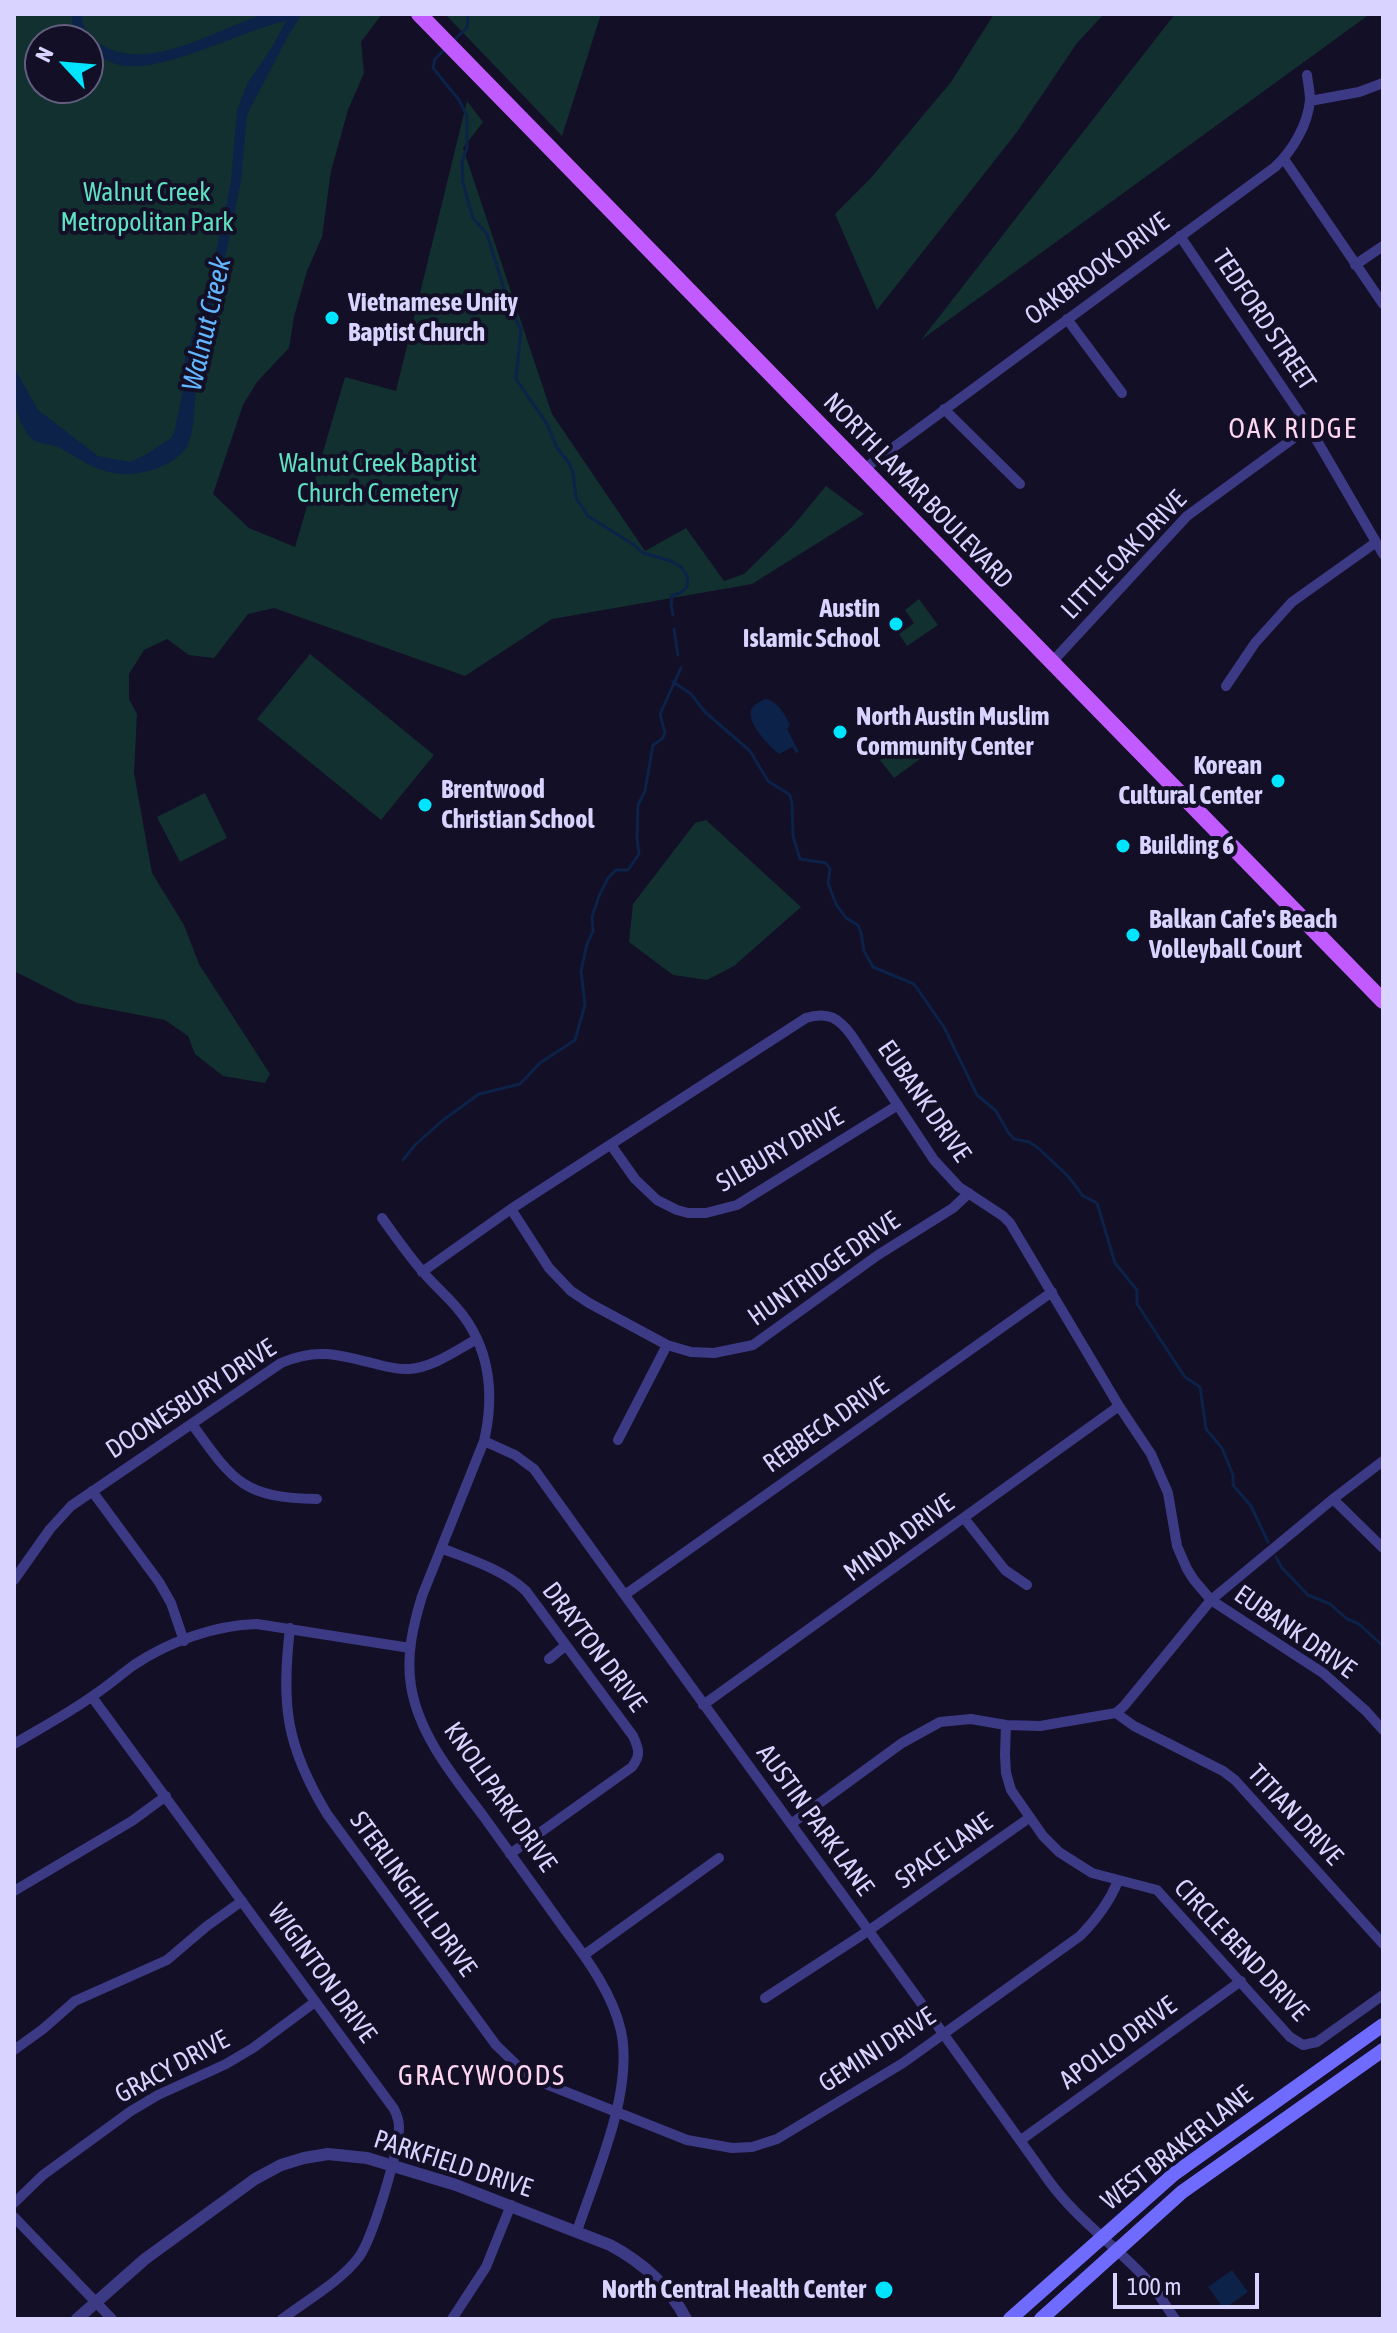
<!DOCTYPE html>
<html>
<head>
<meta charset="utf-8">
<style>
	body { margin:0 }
	#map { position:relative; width:1397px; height:2333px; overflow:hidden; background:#130f26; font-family:"Asap Condensed",sans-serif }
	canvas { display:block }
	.frame { position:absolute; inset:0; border:16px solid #d9d4ff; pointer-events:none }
	.north { position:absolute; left:24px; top:24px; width:80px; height:80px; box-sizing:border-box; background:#130f26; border:2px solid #625e7d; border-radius:50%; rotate:296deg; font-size:22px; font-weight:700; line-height:32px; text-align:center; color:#d9d4ff }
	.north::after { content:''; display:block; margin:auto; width:28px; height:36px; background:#00e5ff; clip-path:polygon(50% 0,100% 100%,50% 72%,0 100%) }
	.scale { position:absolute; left:1113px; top:2273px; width:146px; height:36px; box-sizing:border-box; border:4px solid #d9d4ff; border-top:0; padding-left:10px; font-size:24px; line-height:28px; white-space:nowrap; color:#d9d4ff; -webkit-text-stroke:6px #130f26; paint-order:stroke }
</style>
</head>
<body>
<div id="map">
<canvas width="1397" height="2333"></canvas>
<div class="frame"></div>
<div class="north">N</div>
<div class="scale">100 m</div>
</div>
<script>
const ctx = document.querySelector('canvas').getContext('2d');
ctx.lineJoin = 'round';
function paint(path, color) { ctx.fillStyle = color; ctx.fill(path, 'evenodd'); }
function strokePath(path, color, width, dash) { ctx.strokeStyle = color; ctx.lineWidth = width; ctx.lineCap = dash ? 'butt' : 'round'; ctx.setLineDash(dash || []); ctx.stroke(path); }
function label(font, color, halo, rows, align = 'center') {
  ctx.font = font + ' "Asap Condensed",sans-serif'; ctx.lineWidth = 8; ctx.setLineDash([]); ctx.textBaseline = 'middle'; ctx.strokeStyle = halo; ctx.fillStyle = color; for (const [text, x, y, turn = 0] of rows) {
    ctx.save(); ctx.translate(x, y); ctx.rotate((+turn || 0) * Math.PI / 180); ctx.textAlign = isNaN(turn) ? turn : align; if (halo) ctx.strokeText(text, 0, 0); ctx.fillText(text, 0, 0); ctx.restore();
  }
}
paint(new Path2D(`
	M14,14h368l-21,28 3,31 -16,37 -17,61 -9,66 -15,34 -13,46 -5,31 -32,34 -14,23 -30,89 36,34 46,19 50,-170 51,14 71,-290 16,21 -20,26 89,266 93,137 41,-23 38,53 20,-7 48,-47 34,-41 38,28 -112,70 -200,35 -87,57 -191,-68 -26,6 -34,44 -25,-3 -22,-16 -23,11 -15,24v25l8,15 -3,59 18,100 32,52 15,39 71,110 -5,9 -42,-7 -28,-22 -7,-18 -23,-16 -88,-17 -63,-32zM40,40h48v48h-48z
	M445,14h156l-39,122z
	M994,14h110l-27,29 -60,89 -140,178 -42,-96 35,-35 81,-97z
	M1175,14h195l-449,326z
	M919,599l19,26 -31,21 -8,-12 15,-11 -9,-13z
	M310,654l124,101 -53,65 -124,-101z
	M913,736l14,18 -33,24 -14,-18z
	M205,793l22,45 -47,24 -23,-45z
	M706,820l95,87 -67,59 -27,14 -34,-5 -44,-33 4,-38 62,-81z`), '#12302f');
paint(new Path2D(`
	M72,14h10c-1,12 8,24 18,30 47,30 112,-13 159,-28 12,-5 29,-2 43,-2l-15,24 -40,77 -6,66 -17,82 -19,71c0,19 -7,36 -9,54 -2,17 -1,46 -10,60 -17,23 -58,32 -84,22 -15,-5 -29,-15 -44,-23 -8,-4 -21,-2 -28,-10 -17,-20 -16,-45 -16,-70l24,43 60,46 32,6 15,-7 26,-17 3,-5 9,-43 2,-32 20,-59 20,-87 6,-32 6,-70 10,-26 25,-37 14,-26c-44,9 -128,56 -170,43 -10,-3 -20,-10 -28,-16v-8h-9l-7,-15z
	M766,699c13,3 18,15 24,26l-3,4 12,23 -3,1 -4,-6 -13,7c-9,-7 -32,-30 -28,-44 1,-5 10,-9 15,-11z
	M1232,2270l16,22 -24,17 -16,-22z`), '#0c2248');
strokePath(new Path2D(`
	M453,41l14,-13 1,-14
	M444,50l-9,9 -2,9 26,32 8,16v32l-5,13 1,22 10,35 14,16 24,78 10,17 -5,50 31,45 10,24 12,15 4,10 3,25 12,18 46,29 9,8 28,8 10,6 5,7 2,5 -1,8 -5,5 -10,4 -1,10 2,9
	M674,629l4,26
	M673,682l18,12 14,18 45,39 18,30 22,14 2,9 1,32 7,23 26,4 4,6 -2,14 8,21 10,14 12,7 3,8 3,18 9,16 41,17 30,43 33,68 19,16 12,21 6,7 15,3 8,5 31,29 15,20 14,7 18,60 22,27v14l48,73 15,10 6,42 16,19 11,27v10l18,21 17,36
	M403,1160l12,-15 28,-25 36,-26 41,-10 20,-21 35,-23 10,-35 -4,-34 6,-27 6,-13 -1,-14 7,-21 9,-18 8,-8h12l11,-16 -2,-16 1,-33 7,-14 8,-46 9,-6 3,-6 -5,-19 21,-46
	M1276,1557l6,11 26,27 22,9 17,15 12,5 24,22`), '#0c2248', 3);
strokePath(new Path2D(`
	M1310,101l49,-9 24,-9
	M1284,159l99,145
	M1180,236l129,191 74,127
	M1355,265l28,-19
	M1067,319l55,74
	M944,409l76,75
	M864,469l411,-302c17,-16 33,-42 35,-67 0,-8 -2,-17 -3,-25
	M1053,661l134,-145 122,-89
	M1226,686l29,-43 37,-41 83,-59
	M611,1145l24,34 22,21 20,10 11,3h18l31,-8 161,-100
	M511,1209l38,59 22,23 18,12 78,42 24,7 23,1 39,-8 125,-90 75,-47 16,-15
	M382,1218c13,18 26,37 41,54 11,13 23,23 34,36 33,38 38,86 27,133l-62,155c-9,30 -16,59 -11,90 8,50 44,92 73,131 27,38 55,76 82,114 22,29 47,64 55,100 13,60 -25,143 -44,200
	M422,1272l89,-63 295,-191c22,-7 33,0 46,18l82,124 25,27 44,29 7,7 109,183 32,48 17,39 9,53 10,23 7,11 17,20 112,73 43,38 17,19
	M192,1424c41,57 51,74 125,75
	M618,1440l49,-95
	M484,1441l31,14 19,14c170,238 345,473 515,712 29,40 70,67 102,103 9,11 16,24 24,35
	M92,1491l67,91 12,21 13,38
	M1333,1499l50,49
	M964,1518l41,52 22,15
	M441,1548c30,12 61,21 85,43l107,145c6,13 8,19 -1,31l-122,87
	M14,1580l36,-51 21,-23 210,-143c34,-15 56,-9 91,0 12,3 24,7 37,6 25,-2 46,-18 68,-30
	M626,1594l426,-302
	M290,1628c-9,78 -4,118 37,186l169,231 26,25 14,10 151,60 45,8 20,-1 25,-8 126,-76 177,-127c17,-17 29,-33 38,-55
	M549,1659l16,-13
	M92,1697l302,412c3,6 5,11 5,18 0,24 -26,110 -40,130 -19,25 -52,43 -77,62
	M703,1705l416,-299
	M1116,1713l18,13 89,45 12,9 148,164
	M1006,1725l-1,30 1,18 5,17 32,46 16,16 33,21 65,17 133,147 13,8 14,-3 66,-47
	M14,1744c27,-16 55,-31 80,-49 14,-9 26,-20 40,-30 34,-23 81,-40 123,-41l153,24
	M791,1824l111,-81 38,-21 31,-3 35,6 34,1 76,-13 8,-7 87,-106 122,-101 50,-38
	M14,1891l118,-70 34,-25
	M584,1955l135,-97
	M765,1998l103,-67 161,-113
	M14,2050l29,-21 32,-28 92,-41 40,-34 35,-25
	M1021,2140l220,-159
	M14,2203l29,-28 88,-64 27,-16 68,-31 27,-16 62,-46
	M14,2217l98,102
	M452,2319l34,-52 25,-62`), '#3d3a85', 10);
strokePath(new Path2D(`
	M77,2319l68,-60 110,-80 26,-14 23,-7 24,-4 39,4 89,27 154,60c32,17 59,41 76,74`), '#3d3a85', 12);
strokePath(new Path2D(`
	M1010,2319l164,-145 209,-149
	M1041,2319l141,-127 201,-142`), '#6f6bff', 14);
strokePath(new Path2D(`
	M419,14l964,987`), '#c25bff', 16);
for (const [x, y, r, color] of [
	[332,318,8,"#00e5ff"],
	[896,624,8,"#00e5ff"],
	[840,732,8,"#00e5ff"],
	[1278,781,8,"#00e5ff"],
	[425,805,8,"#00e5ff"],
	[1123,846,8,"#00e5ff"],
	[1133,935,8,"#00e5ff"],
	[884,2290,10,"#00e5ff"]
]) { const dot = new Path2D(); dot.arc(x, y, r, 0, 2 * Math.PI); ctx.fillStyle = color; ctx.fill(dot); strokePath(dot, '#130f26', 3); }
label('26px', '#5fe0c0', '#130f26', [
	["Walnut Creek",147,193],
	["Metropolitan Park",147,223],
	["Walnut Creek Baptist",378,464],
	["Church Cemetery",378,494]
]);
label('26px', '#d9d4ff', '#130f26', [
	["OAKBROOK DRIVE",1097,269,-36],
	["TEDFORD STREET",1264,320,56],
	["NORTH LAMAR BOULEVARD",918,491,46],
	["LITTLE OAK DRIVE",1124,555,-46],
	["EUBANK DRIVE",924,1101,55],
	["SILBURY DRIVE",780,1150,-30],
	["HUNTRIDGE DRIVE",824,1269,-35],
	["DOONESBURY DRIVE",191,1399,-33],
	["REBBECA DRIVE",826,1425,-35],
	["MINDA DRIVE",899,1538,-36],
	["EUBANK DRIVE",1295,1632,35],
	["DRAYTON DRIVE",594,1647,53],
	["KNOLLPARK DRIVE",500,1797,55],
	["TITIAN DRIVE",1295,1815,47],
	["AUSTIN PARK LANE",815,1820,54],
	["SPACE LANE",944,1851,-35],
	["STERLINGHILL DRIVE",413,1894,54],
	["CIRCLE BEND DRIVE",1241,1950,47],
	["WIGINTON DRIVE",322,1973,54],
	["APOLLO DRIVE",1118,2043,-36],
	["GEMINI DRIVE",877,2050,-33],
	["GRACY DRIVE",172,2067,-28],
	["WEST BRAKER LANE",1177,2148,-38],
	["PARKFIELD DRIVE",453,2164,18]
]);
label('bold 26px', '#d9d4ff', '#130f26', [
	["Vietnamese Unity",348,303],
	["Baptist Church",348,333],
	["Austin",880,609,"right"],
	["Islamic School",880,639,"right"],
	["North Austin Muslim",856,717],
	["Community Center",856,747],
	["Korean",1262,766,"right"],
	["Cultural Center",1262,796,"right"],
	["Brentwood",441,790],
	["Christian School",441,820],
	["Building 6",1139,846],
	["Balkan Cafe's Beach",1149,920],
	["Volleyball Court",1149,950],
	["North Central Health Center",866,2290,"right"]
], 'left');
label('italic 28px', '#62b6ff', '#130f26', [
	["Walnut Creek",207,324,-77]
]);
ctx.letterSpacing = '2px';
label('28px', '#ffd6f0', '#130f26', [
	["OAK RIDGE",1293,429],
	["GRACYWOODS",482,2076]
]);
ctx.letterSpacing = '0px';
</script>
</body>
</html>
